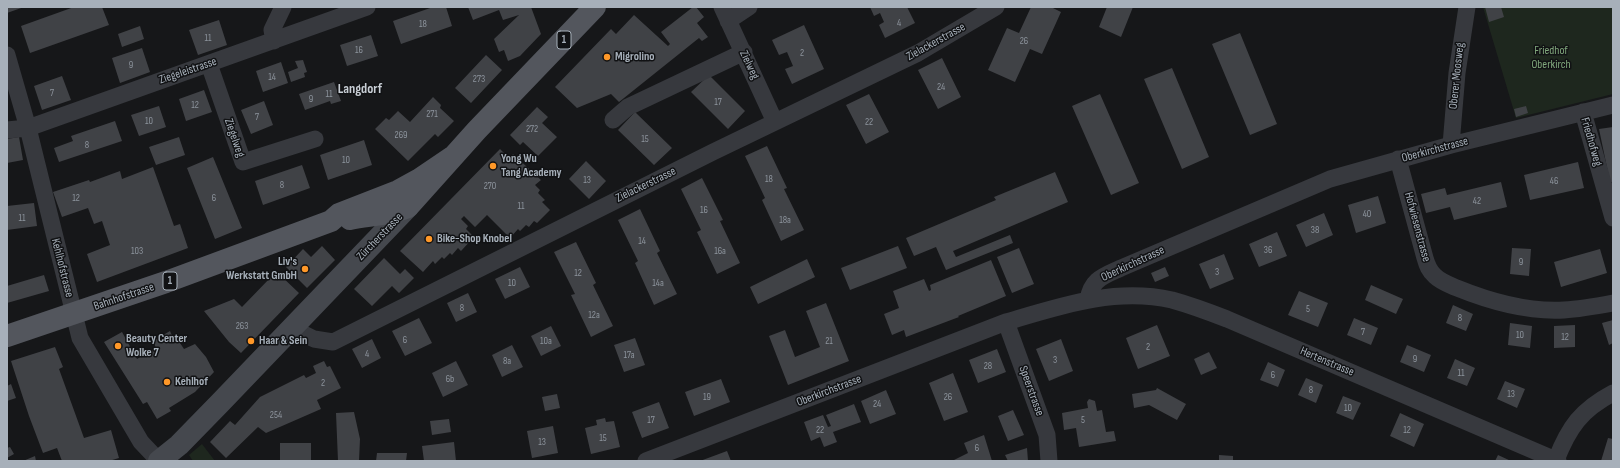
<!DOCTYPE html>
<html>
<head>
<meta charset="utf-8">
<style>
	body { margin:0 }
	#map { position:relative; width:1620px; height:468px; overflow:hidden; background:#161719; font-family:"Sofia Sans Condensed",sans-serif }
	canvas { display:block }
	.frame { position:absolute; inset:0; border:8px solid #a7b0ba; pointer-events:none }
</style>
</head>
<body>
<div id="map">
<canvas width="1620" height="468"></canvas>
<div class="frame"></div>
</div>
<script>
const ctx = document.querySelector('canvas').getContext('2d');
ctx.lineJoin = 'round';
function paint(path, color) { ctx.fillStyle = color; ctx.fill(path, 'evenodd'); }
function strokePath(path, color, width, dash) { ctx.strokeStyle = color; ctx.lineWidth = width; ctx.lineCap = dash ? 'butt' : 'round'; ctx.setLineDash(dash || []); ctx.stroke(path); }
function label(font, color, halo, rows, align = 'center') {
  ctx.font = font + ' "Sofia Sans Condensed",sans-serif'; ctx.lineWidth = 3; ctx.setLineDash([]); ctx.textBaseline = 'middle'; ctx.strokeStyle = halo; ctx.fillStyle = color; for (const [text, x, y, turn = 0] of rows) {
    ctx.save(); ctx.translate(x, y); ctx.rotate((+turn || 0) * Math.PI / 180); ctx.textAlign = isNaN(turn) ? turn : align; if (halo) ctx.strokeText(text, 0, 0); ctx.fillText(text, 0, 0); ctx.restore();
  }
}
paint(new Path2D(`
	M1483,7h130v87l-97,24z
	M202,444l13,17h-22l-4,-6z`), '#1e271e');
paint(new Path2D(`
	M7,7h17l-17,6z
	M74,7h28l7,18 -79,28 -9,-27z
	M433,7h13l6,19 -51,18 -8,-23z
	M468,7h63l10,27 -21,22 -12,5 -4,-11 -5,2 -5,-13 25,-24 -16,5 -4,-10 -26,10z
	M693,7h3l8,10 -7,6 11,14 -6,4 -3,-3 -80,64 -8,-8 -34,14 -22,-21 56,-58 5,5 18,-19 34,31 2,-2 -9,-12z
	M870,7h37l8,16 -30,15 -6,-13 5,-3 -4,-9 -6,3z
	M1031,7h20l10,5 -19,42 -12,-5 -15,33 -27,-12 19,-42 12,5z
	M1107,7h26l-12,30 -22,-10z
	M1485,7h16l3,10 -15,5z
	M219,20l8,25 -29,10 -9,-25z
	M804,25l20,44 -32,15 -7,-15 8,-3 -6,-14 -8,3 -7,-15z
	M140,26l4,13 -22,8 -4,-13z
	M1240,33l37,91 -27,11 -38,-91z
	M371,35l7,21 -31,10 -7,-21z
	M142,48l8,24 -30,11 -8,-25z
	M486,55l16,15 -31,33 -16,-15z
	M942,58l19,39 -23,12 -20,-39z
	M303,60l4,12 -3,1 1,4 -14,5 -3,-10 10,-4 -3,-7z
	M281,62l7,21 -25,9 -7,-21z
	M1172,68l37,89 -27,12 -38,-90z
	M709,75l36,36 -17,18 -37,-37z
	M62,76l9,24 -29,10 -8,-24z
	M334,82l7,19 -10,3 -1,-3 -25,9 -6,-16z
	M204,90l8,22 -26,9 -7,-22z
	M869,94l20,38 -23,12 -20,-39z
	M1100,94l39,89 -28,12 -39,-89z
	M433,97l8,8 -1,3 14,13 -16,16 -3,-3 -27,27 -33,-32 11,-11 3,2 9,-9 12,11z
	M264,101l9,24 -22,9 -10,-24z
	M159,106l7,21 -27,9 -8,-21z
	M1526,106l2,7 -12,4 -2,-8z
	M537,107l11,10 -6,6 15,14 -19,19 -15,-14 -3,3 -10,-10z
	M635,112l37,36 -18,17 -36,-35z
	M115,121l7,20 -63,21 -5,-14 19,-7 -2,-5z
	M1613,127v55h-3l-11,-53z
	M19,137l4,23 -16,3v-24z
	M179,137l6,18 -29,10 -7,-18z
	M364,140l8,25 -44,15 -8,-25z
	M767,146l20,42 -3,1 20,41 -23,11 -19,-41 3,-2 -20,-42z
	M500,149l9,9 4,-4 28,26 -6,5 5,5 -2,3 7,7 -3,2 8,8 -13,13 -3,-2 -5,6 -3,-2 -6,6 -2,-2 -8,9 -23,-23 -12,12 -11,-11 -3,3 7,7 -2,3 8,8 -13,14 -3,-3 -6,7 -2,-2 -6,6 -2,-2 -7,7 -2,-3 -10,11 -23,-21z
	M213,157l29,71 -27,11 -28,-71z
	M586,161l20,20 -17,18 -20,-20z
	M1578,162l6,26 -54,12 -6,-25z
	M302,165l8,23 -47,17 -8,-24z
	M153,167l21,59 6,-2 8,24 -91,34 -10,-28 23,-9 -8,-24 -8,3 -6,-16 -26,9 -9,-25 36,-12 1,2 30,-11 2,8z
	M1055,172l13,30 -115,49 3,6 54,-22 3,8 -67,27 -10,-23 -22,9 -8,-18 90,-38 -2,-3z
	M702,178l21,42 -3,1 20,42 -23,11 -20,-42 4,-2 -20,-41z
	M1501,182l6,25 -53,13 -4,-13 -24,6 -5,-19 24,-6 2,7z
	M1378,196l8,27 -30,10 -8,-28z
	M34,203l3,23 -30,4v-24z
	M640,209l20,42 -3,2 20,41 -23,11 -19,-42 3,-2 -20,-41z
	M1324,213l9,22 -27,12 -10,-22z
	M1277,232l10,24 -28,11 -10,-23z
	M576,242l20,41 -3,2 20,41 -22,11 -20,-42 4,-1 -21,-42z
	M322,246l13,14 -28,28 -21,-21 17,-18 8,8z
	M898,246l9,22 -57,22 -9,-22z
	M1019,248l15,36 -22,9 -15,-36z
	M1512,248l19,1 -2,27 -19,-2z
	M1600,249l7,24 -46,14 -7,-25z
	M1224,254l10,25 -24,10 -11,-25z
	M384,258l16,16 5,-5 9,9 -15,15 -7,-7 -20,20 -18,-17z
	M807,259l8,18 -57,27 -8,-17z
	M991,260l15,36 -48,20 1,1 -53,20 -2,-7 -12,5 -8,-21 15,-6 -6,-17 31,-12 5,12 2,-1 -1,-5z
	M520,267l10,20 -25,12 -10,-20z
	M1165,267l4,9 -14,6 -4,-9z
	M279,274l20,19 -58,60 -12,-11 -25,-31 30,-12 8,8 29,-30 3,2z
	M44,275l5,16 -42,12v-17z
	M1371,285l32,14 -7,15 -31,-14z
	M1299,291l29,12 -10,24 -30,-12z
	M468,293l9,19 -21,10 -9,-19z
	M826,303l23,58 -61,24 -19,-49 16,-6 10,27 25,-10 -14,-36z
	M1453,305l20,9 -7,17 -20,-8z
	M419,318l13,25 -27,13 -13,-25z
	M1354,318l24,10 -7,17 -24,-10z
	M1613,320v23l-4,2 -7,-22z
	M1510,323l22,3 -2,22 -22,-3z
	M1157,325l13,31 -32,13 -12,-31z
	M1575,325v22l-21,1v-22z
	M551,326l10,20 -20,10 -10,-20z
	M170,331l3,7 3,-1 8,12 11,-5 11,13 8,15 -19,20 -26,16 2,3 -14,8 -10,-17 -4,2 -39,-62 18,-10 15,27 19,-11 -3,-7z
	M635,338l10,27 -21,7 -10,-27z
	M372,339l9,19 -19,10 -10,-19z
	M1061,339l12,32 -24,10 -13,-32z
	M512,345l11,22 -21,10 -10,-22z
	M1407,345l24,10 -7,17 -24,-10z
	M55,347l8,20 -4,2 25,69 27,-8 8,28 -10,3h-47l-5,-13 -14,5 -14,-37 -18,-55z
	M997,349l9,23 -28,11 -9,-23z
	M1209,352l8,16 -16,7 -7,-16z
	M1455,359l20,9 -8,18 -20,-8z
	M324,361l3,6 3,-1 11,22 -24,12 4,9 -55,24 -8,-6 -32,31 -16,-16 20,-21 5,4 25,-28 44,-22 2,3 10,-5 -3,-7z
	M456,361l12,24 -25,12 -11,-24z
	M1268,362l17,8 -7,17 -18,-7z
	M953,373l15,39 -24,9 -15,-38z
	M1306,378l17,7 -7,18 -18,-8z
	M721,379l9,23 -36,14 -9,-24z
	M1505,381l20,8 -8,19 -20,-9z
	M11,384l5,14 -9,3v-15z
	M1157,388l29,16 -9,16 -28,-15 -15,3 -2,-14 24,-4z
	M886,390l10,24 -26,10 -9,-23z
	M557,394l3,14 -15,3 -3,-14z
	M1343,396l18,7 -8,17 -17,-7z
	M1089,399l6,2 2,10 5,-1 4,22 8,-1 2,10 -37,6 -3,-19 -12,2 -2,-17 26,-5 -1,-6z
	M659,402l10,26 -27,10 -10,-26z
	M854,404l7,18 -28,10 4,10 -13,5 -4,-10 -9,4 -7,-19 19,-7 5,12 3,-1 -5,-11z
	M1013,410l11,25 -16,6 -10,-25z
	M354,412l6,27 -1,22h-21l-2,-48z
	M1400,413l24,11 -10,23 -24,-11z
	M605,418l1,4 8,-1 6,26 -29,7 -6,-26 12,-3 -1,-5z
	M449,419l2,13 -19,3 -2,-14z
	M553,426l5,27 -26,5 -5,-27z
	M984,435l8,26h-40l16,-8 -4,-10z
	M1608,438l5,1v22h-12z
	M454,442l2,19h-32l-2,-15z
	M280,443h31v18h-31z
	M10,447l4,7 -7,4v-10z
	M1027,448l1,13h-20l-3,-6z
	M727,451l4,10h-31z
	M377,453h30l-1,8h-30z
	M1219,455l14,1v5h-14z
	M1498,455l13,6h-16z
	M35,456l1,5h-13z`), '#404246');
strokePath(new Path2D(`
	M722,7l53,115
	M728,21l21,-14
	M274,41l-2,-11 11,-23
	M7,55l21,73 52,210 51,87 10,17 18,19
	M209,64l34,98 72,-23
	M1583,112l30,106
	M613,120l15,-13 116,-55
	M7,130l21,-2 339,-121
	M1451,145l6,-72 10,-66
	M1398,159l27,99c2,7 4,13 10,18 6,6 15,9 22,12 32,13 72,24 107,22 17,-1 33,-4 49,-7
	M1088,300c3,-21 16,-24 33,-32l209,-89 121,-34 162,-40
	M1006,322l41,113 2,26
	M292,328l22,11 19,3 380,-190 205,-99 78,-46
	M1556,460c13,-33 25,-50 57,-67
	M646,461l360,-139c54,-16 109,-35 166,-22 18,5 37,12 55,19l331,142`), '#37393e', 17);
strokePath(new Path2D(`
	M159,461l20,-16 41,-42 188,-196`), '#45484e', 22);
strokePath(new Path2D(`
	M350,219c20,-4 39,-4 58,-12l69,-77 118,-123
	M7,336l159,-54 165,-61 8,-7 59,-23 20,-11 34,-23`), '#53565d', 22);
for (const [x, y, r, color] of [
	[607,57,4,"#ff9828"],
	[493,166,4,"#ff9828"],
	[429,239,4,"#ff9828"],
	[305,269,4,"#ff9828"],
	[251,341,4,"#ff9828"],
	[118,346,4,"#ff9828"],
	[167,382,4,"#ff9828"]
]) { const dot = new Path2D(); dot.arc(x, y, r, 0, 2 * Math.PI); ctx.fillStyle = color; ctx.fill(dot); strokePath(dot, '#111214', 1.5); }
label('10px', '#8d949d', null, [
	["4",899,23],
	["18",423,24],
	["11",208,38],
	["26",1024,41],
	["16",359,50],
	["2",802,53],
	["9",131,65],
	["14",272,77],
	["273",479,79],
	["24",941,87],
	["7",52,93],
	["11",329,94],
	["9",311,99],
	["17",718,102],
	["12",195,105],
	["271",432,114],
	["7",257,117],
	["10",149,121],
	["22",869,122],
	["272",532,129],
	["269",401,135],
	["15",645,139],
	["8",87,145],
	["10",346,160],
	["18",769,179],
	["13",587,180],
	["46",1554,181],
	["8",282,185],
	["270",490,186],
	["12",76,198],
	["6",214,198],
	["42",1477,201],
	["11",521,206],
	["16",704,210],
	["40",1367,214],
	["11",22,218],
	["18a",785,220],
	["38",1315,230],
	["14",642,241],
	["36",1268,250],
	["103",137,251],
	["16a",720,251],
	["9",1521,262],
	["3",1217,272],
	["12",578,273],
	["10",512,283],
	["14a",658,283],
	["8",462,308],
	["5",1308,309],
	["12a",594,315],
	["8",1460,318],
	["263",242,326],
	["7",1363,332],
	["10",1520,335],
	["12",1565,337],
	["6",405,340],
	["10a",546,341],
	["21",829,341],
	["2",1148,347],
	["4",367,354],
	["17a",629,355],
	["9",1415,359],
	["3",1055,360],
	["8a",507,361],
	["28",988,366],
	["11",1461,373],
	["6",1273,375],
	["6b",450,379],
	["2",323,383],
	["8",1311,390],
	["13",1511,394],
	["19",707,397],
	["26",948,397],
	["24",877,404],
	["10",1348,408],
	["254",276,415],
	["17",651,420],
	["5",1083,420],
	["22",820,430],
	["12",1407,430],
	["15",603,438],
	["13",542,442],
	["6",977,448]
]);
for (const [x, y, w] of [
	[564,40,14],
	[170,281,14]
]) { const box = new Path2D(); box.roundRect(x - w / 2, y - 9, w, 18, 3); ctx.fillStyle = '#111214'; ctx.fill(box); strokePath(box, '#a7b0ba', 1); }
label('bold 11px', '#a7b0ba', null, [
	["1",564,40],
	["1",170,281]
]);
label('12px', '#a7b0ba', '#111214', [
	["Zielackerstrasse",936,42,-29],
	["Zielweg",749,65,65],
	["Ziegeleistrasse",188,71,-19],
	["Oberer Moosweg",1457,76,-84],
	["Ziegelweg",234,138,71],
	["Friedhofweg",1591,142,74],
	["Oberkirchstrasse",1435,150,-15],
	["Zielackerstrasse",646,185,-26],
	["Hofwiesenstrasse",1417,227,75],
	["Zürcherstrasse",380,237,-46],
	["Oberkirchstrasse",1133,264,-25],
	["Kehlhofstrasse",62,268,76],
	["Bahnhofstrasse",124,297,-19],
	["Hertenstrasse",1327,362,23],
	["Oberkirchstrasse",829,391,-21],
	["Speerstrasse",1031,391,70]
]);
label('12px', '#80a77c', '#111214', [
	["Friedhof",1551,51],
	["Oberkirch",1551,65]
]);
label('bold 12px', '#a7b0ba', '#111214', [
	["Migrolino",615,57],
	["Yong Wu",501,159],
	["Tang Academy",501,173],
	["Bike-Shop Knobel",437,239],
	["Liv's",297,262,"right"],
	["Werkstatt GmbH",297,276,"right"],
	["Beauty Center",126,339],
	["Wolke 7",126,353],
	["Haar & Sein",259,341],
	["Kehlhof",175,382]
], 'left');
label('bold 14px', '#c8ced5', '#111214', [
	["Langdorf",360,89]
]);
</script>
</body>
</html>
